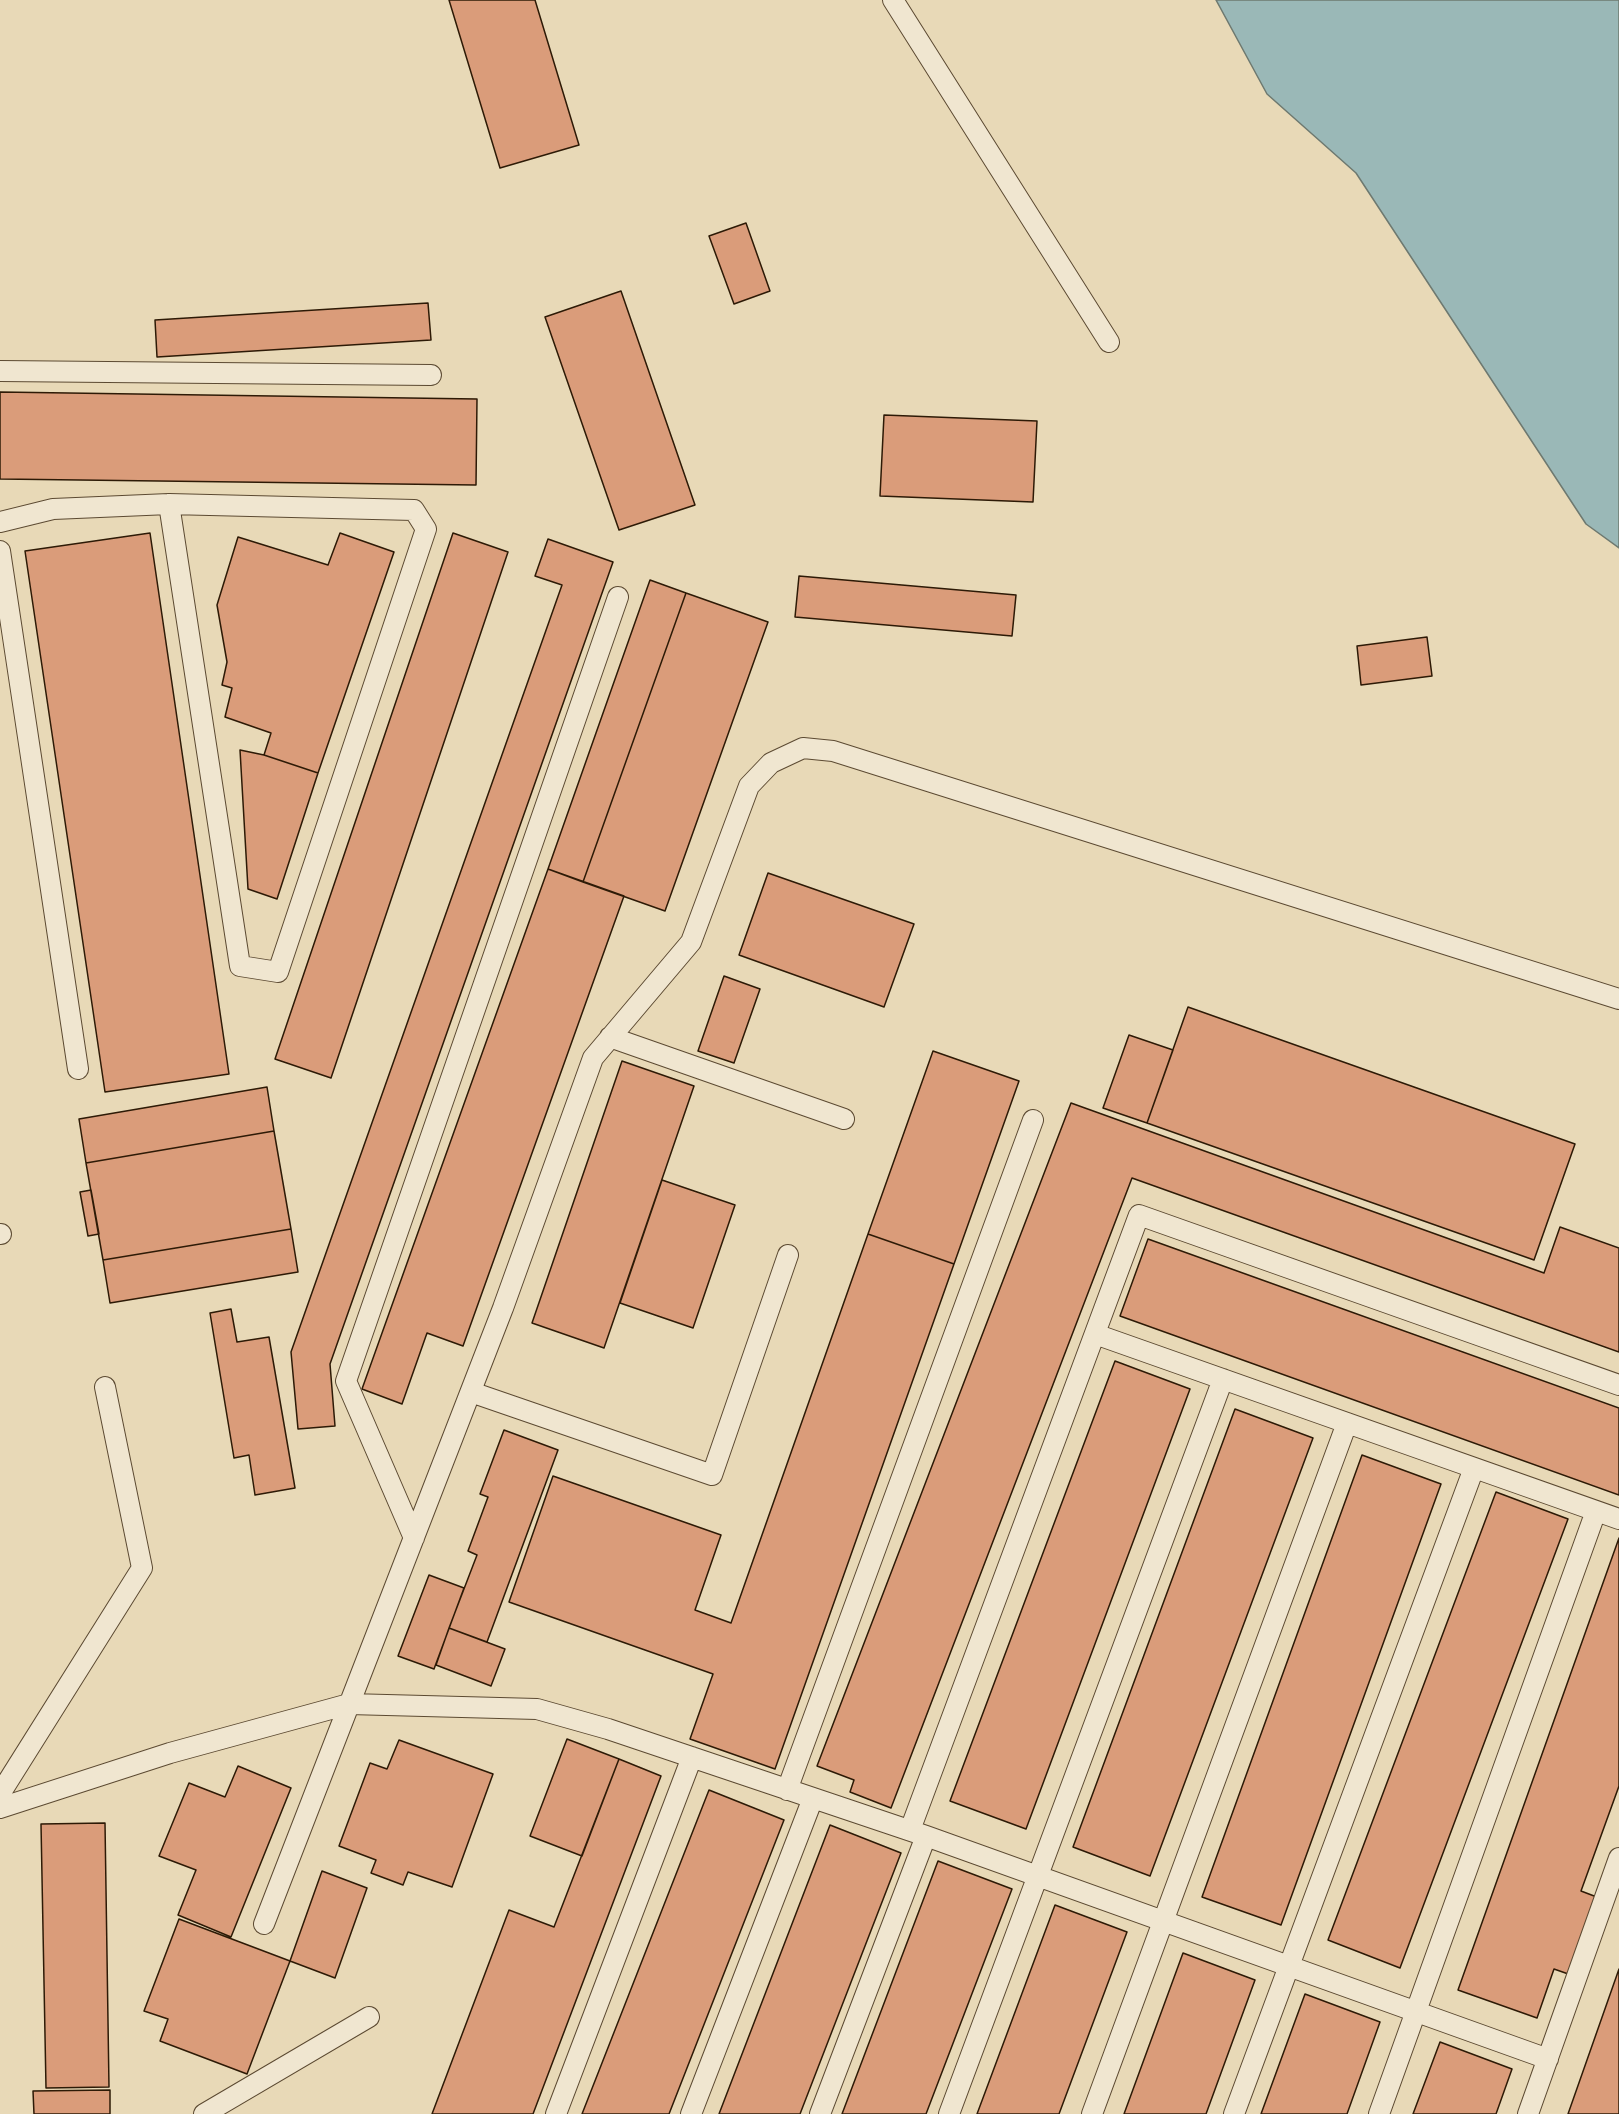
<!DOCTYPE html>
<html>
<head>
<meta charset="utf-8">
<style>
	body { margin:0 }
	canvas { display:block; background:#e8d9b7 }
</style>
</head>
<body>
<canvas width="1619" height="2114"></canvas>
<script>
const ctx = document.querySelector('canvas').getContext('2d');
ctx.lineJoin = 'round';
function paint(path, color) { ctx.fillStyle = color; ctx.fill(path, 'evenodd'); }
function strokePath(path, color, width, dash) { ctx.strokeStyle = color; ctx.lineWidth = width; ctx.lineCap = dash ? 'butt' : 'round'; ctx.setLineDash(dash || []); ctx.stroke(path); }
const water = new Path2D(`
	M1216,0h403v548l-33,-24 -230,-351 -89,-79z`);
paint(water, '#9ab8b7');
strokePath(water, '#6e7970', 1.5);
const building = new Path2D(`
	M449,0h86l44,145 -79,23z
	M746,223l24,68 -36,13 -25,-68z
	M621,291l74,214 -76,25 -74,-213z
	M428,303l3,37 -274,17 -2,-37z
	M0,392l477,7 -1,86 -476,-6z
	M884,415l153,6 -4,81 -153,-6z
	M150,533l79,541 -124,18 -80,-541z
	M340,533l54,19 -76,221 -54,-18 7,-22 -46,-16 7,-29 -10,-3 5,-23 -10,-57 21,-68 90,28z
	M453,533l55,19 -177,526 -56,-19z
	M548,539l65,23 -283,802 5,62 -37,3 -7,-77 271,-767 -27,-9z
	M799,576l217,19 -4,41 -217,-19z
	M650,580l36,13 -103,289 -35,-13z
	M686,593l82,29 -103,289 -82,-29z
	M1427,637l5,39 -71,9 -4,-39z
	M240,750l24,5 54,18 -41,126 -29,-10z
	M548,869l76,27 -161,450 -36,-13 -25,71 -40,-15z
	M768,873l146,51 -30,83 -145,-52z
	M724,976l36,13 -26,74 -36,-12z
	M1188,1007l387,137 -41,116 -387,-137z
	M1129,1035l44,15 -26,73 -44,-15z
	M933,1051l86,30 -65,183 -86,-30z
	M622,1061l72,25 -90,262 -72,-25z
	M267,1087l7,44 -188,32 -7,-44z
	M1071,1103l473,170 16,-46 59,21v104l-487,-174 -241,630 -41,-16 4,-12 -37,-14z
	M274,1131l17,98 -188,31 -17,-97z
	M662,1180l73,25 -42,123 -73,-25z
	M91,1190l8,44 -11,2 -8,-44z
	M291,1229l7,43 -188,31 -7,-43z
	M868,1234l86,30 -179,505 -85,-30 23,-65 -204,-72 44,-126 168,59 -26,75 36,13z
	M1148,1239l471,169v87l-499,-179z
	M231,1309l6,33 32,-5 26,151 -40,7 -6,-40 -15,3 -24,-145z
	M1115,1361l75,28 -164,440 -76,-28z
	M1235,1409l78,29 -163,438 -77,-29z
	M504,1430l54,20 -71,192 -38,-14 28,-73 -9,-4 20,-54 -8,-3z
	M1362,1455l79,29 -160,441 -79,-28z
	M1496,1492l72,27 -168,449 -72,-28z
	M1619,1538v248l-38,105 21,8 -28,77 -20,-7 -17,49 -79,-28z
	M429,1575l35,13 -30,81 -36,-13z
	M449,1628l56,21 -14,37 -55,-21z
	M567,1739l52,20 -37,97 -52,-20z
	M399,1740l94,34 -41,113 -44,-15 -5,13 -32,-12 5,-13 -37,-14 31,-83 17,6z
	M619,1759l42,17 -128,338h-101l77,-204 45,17z
	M238,1766l53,22 -60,149 -53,-22 18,-45 -37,-14 30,-73 36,14z
	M709,1790l75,30 -115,294h-87z
	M105,1823l4,264 -63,1 -5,-264z
	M830,1825l71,28 -101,261h-81z
	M938,1861l74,28 -86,225h-84z
	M322,1871l45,17 -32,90 -45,-17z
	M1055,1905l72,27 -68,182h-82z
	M179,1919l111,42 -43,113 -87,-33 8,-22 -24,-8z
	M1183,1953l72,27 -49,134h-82z
	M1619,1969v145h-51z
	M1305,1994l75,28 -33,92h-86z
	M1440,2042l72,27 -16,45h-83z
	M110,2090v24h-76l-1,-23z`);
paint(building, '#da9c7a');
strokePath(building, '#2d1a06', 1.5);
const lane = new Path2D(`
	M893,0l216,342
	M0,371l431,4
	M0,522l53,-13 116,-5 245,6 12,19 -148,443 -38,-6 -71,-462
	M0,551l78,518
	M610,1037l234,82
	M0,1234h1
	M1095,1334l524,185
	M471,1392l241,83 76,-220
	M414,1538l-68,-157 272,-784
	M787,1790l246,-670
	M0,1794l142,-226 -37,-181
	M0,1808l170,-55 179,-49 188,5 71,20 318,107 622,223
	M910,1830l229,-615 480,170
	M264,1924l239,-616 90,-250 98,-116 58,-156 22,-23 32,-15 30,3 786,248
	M204,2114l165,-97
	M556,2114l136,-357
	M691,2114l122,-316
	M820,2114l106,-278
	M949,2114l274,-735
	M1092,2114l255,-691
	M1234,2114l240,-646
	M1379,2114l217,-603
	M1528,2114l91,-256`);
strokePath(lane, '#5c4a32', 22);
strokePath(lane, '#f0e6d0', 20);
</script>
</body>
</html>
